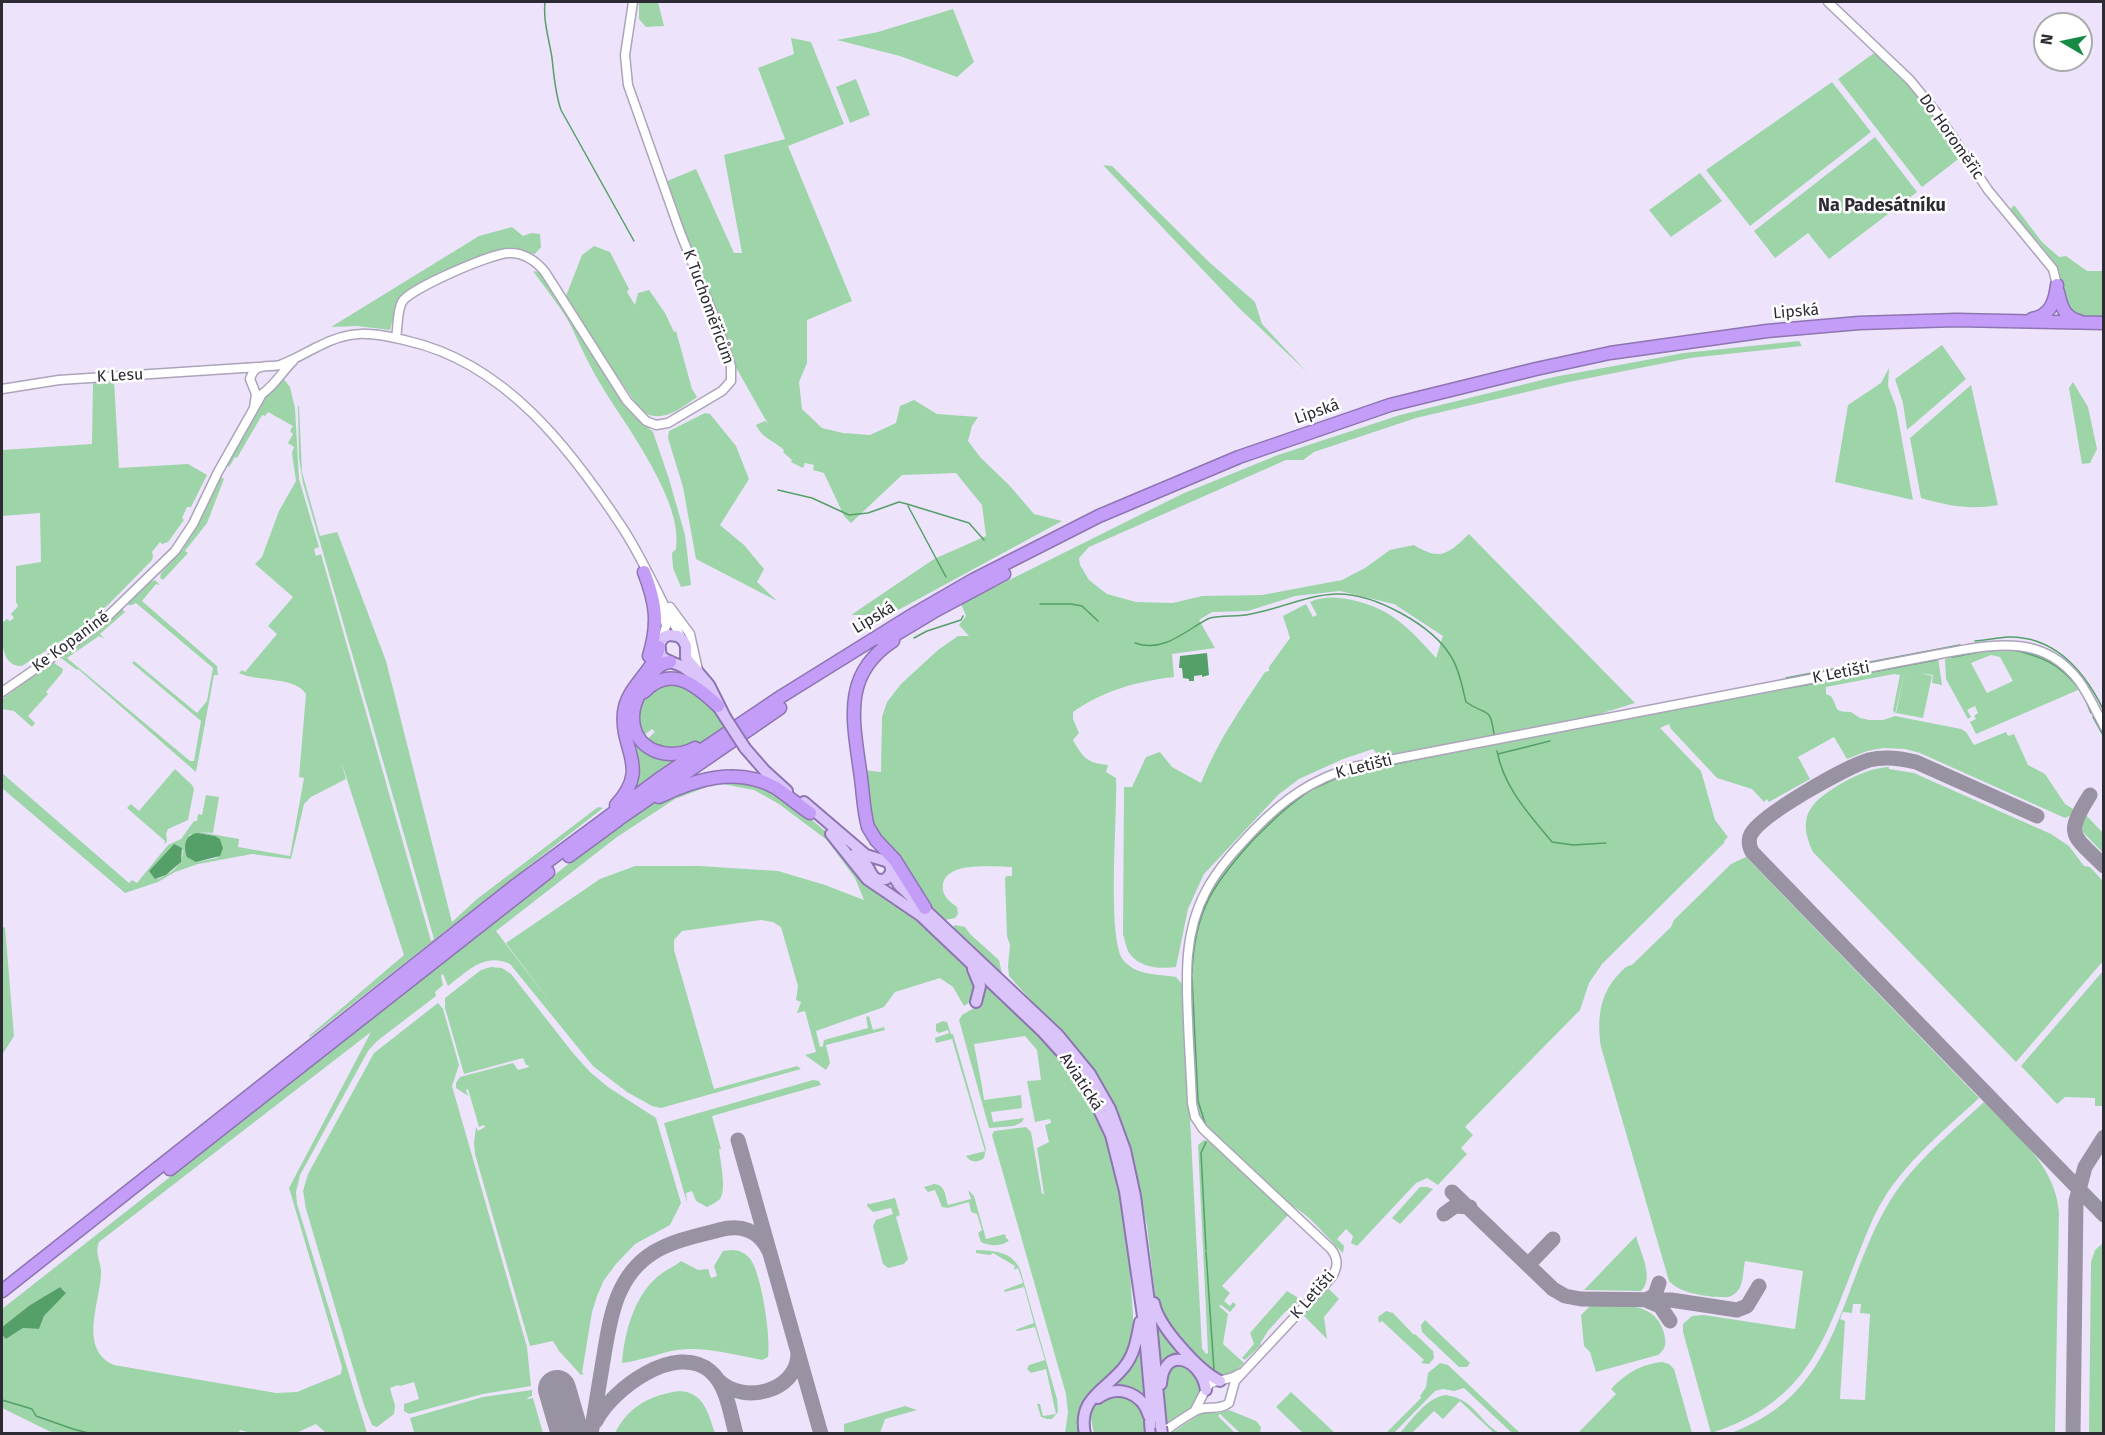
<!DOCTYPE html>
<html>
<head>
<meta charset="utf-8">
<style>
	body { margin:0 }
	#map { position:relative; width:2105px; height:1435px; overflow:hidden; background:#ede4fc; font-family:"Fira Sans",sans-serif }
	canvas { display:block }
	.frame { position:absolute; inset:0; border:3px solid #2d2a33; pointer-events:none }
	.north { position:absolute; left:2033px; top:12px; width:60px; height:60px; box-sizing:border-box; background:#fff; border:2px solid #abaaad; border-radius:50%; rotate:279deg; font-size:16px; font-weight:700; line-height:24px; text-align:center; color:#2d2a33 }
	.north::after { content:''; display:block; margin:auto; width:21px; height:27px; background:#178a43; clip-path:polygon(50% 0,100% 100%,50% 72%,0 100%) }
</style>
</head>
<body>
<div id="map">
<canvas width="2105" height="1435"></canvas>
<div class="frame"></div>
<div class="north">N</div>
</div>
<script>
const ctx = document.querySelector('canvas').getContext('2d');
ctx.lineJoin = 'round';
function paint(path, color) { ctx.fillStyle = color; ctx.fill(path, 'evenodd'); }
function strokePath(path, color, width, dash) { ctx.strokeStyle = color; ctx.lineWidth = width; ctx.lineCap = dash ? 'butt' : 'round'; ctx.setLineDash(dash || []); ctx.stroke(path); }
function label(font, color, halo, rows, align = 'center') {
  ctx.font = font + ' "Fira Sans",sans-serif'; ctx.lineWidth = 5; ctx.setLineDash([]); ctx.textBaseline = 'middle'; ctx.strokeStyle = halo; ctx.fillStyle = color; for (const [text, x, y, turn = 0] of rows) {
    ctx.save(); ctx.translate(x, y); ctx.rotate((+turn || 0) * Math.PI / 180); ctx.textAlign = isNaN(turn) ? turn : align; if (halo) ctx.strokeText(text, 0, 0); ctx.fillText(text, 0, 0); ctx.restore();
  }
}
paint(new Path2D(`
	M639,2h19l6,24 -18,1 -7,-8z
	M953,9l21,53 -17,15 -57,-21 -63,-16 41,-8z
	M791,38l20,4 33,82 -56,22 64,155 -45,19v43l-8,19 3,27 20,19 21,5 27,2 26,-12 4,-17 14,-6 23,14 41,3 -6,9 -4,15 12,16 29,28 25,29 28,7 -162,88 -22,6h-27l83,-56 52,-23 -4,-31 -26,-32 -54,2 -51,48 -7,-7 -20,-43 -11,-3 1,-5 -9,-2 -2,5 -12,-6 1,-2 -9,-8 1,-2c-12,-11 -20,-10 -28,-25l9,-4 3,3 -34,-60 -69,-182 31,-13 38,84h8l-18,-98 61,-16 -27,-71 36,-14z
	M1877,51l31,32 26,32 27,42 -39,30 -84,-108z
	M856,79l14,36 -20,8 -14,-36z
	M1832,82l39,50 -121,94 -44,-56z
	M1875,137l42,55 -88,67 -21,-26 -33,25 -21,-27z
	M1103,165l9,1 97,96 46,40 7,22 45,48 -67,-63z
	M1700,173l22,28 -51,36 -22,-27z
	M2014,205l28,37 17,15 7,-1 21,15h16v46c-9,0 -24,1 -31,-5 -13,-11 -8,-30 -15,-44 -7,-15 -33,-40 -44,-54l-3,-4z
	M512,227l11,9 8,-3 9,1 1,13 -6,7 -24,-6 -21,4 -74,33 -18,14 -8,31 -33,-4 -26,1 148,-91z
	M594,246l16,6 19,37 -2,3 8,13 3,-12 11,-3 16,23 9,19 2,-1 16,58 5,8c-18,13 -34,26 -55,15l-42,-61 -34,-55 16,-41z
	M533,271l6,1 95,144 19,16 16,47 16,56 6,50 -10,2 -8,-19 -1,-15 4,-4c8,-48 -51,-124 -75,-164 -12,-20 -21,-40 -31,-61 -10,-18 -25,-36 -37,-53z
	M1799,341l3,5 -112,12 -121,24 -153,36 -102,34 -11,8h-17l-197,87 -10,11 1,7 9,15 18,14 29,8 37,1 29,-7 60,-1 80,-15 23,-12 25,-18 24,-5c27,17 35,8 55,-11l166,169 -45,14 -92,19 -119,20 -6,-7 -30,10 -44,20 -21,16 -74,79 -16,35 -12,58c-15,2 -36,1 -46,-13 -4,-5 -5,-14 -7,-20l1,-147h8l14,-30 14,-5 12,15 29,16c16,-41 40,-75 64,-111l4,-1v-4l21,-29 -7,-22 23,-12 7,13 4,-2 -7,-13c14,-6 27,-5 42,-2 39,8 59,30 84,58l7,-22 -49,-32 -54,-13 -45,5 -47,15 -36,1 -13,8 16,28 -43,6 2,23c-36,4 -72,14 -101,35v7l6,14 -6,7c10,18 14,23 35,25l-2,7 10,6c2,35 -10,163 8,183 13,15 35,13 52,16l7,8 19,363 4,6 2,-1 -10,-208 6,-5 7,2 78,72 -67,72 8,7 -6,8 6,5 3,-4 3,3 -6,7 -9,-7 -2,1 9,8 -5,30 21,19 -11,11 -14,3 -41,-38 -22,-35 -9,-78 -12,-56 -12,-40 -7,-18 -72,-97 -35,-39 -1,-10 2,-21 -3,-9 -2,-58 2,-2h5v-9c-19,0 -65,-6 -69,17 -2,11 6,17 14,23l1,7 -3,4 -10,2 -15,-12 -57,-77 -11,-61 19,2 1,-55 5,-15 14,-18 37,-34 20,-14h11l-10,-11 7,-9 -5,-12 221,-110 96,-39 122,-40 154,-38 130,-24z
	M1942,345l24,34 -59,51 -4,-27 -8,-24z
	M1889,368l-1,18 8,21 17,93 -78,-18 13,-77 33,-22z
	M283,378l7,9 5,21 4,71 20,68 -5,2 2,7 5,-2 110,387 3,-2 -131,-456 -4,-25 -1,-52h1l3,66 18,64 17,-4 1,2 48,127 66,261 25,-23 121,-92 5,1 -293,229 -1,-1 95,-81 -63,-194 5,18 -35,18 -7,7 -13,55 -39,-5 -54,10 -23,8 -17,10 -33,11 -123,-105v-15l127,110 3,-3 5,3 31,-38 13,-6 13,-18h3l1,-7 4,1 4,-20 13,2 -6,36 -13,-1 39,7 -1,8 52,9 14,-78 -5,-1 7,-83c-11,-18 -49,-12 -67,-21l3,-3 3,2 32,-38 -9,-8 25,-29 -38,-33 7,-7 17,-46 17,-30 -4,-28 2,-6 -6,-4 5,-9 -3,-3 3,-5 -25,-14 -3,4 -3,-1 -25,43 -2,-1 -6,10 -2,-2 24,-42 13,-29zM198,833l17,3 5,3 3,9 -6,10 -21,4 -7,-27zM172,846l11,4c0,15 -13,25 -26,29l-8,-8z
	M114,380l5,88 69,-4 19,11 -16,32h-4l-5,11 2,2 -16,22 -6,2 -2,-2 -8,10 1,4 -1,4 -43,44 -32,27 -55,35c-22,1 -20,-28 -20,-43l5,-4 3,2 4,-3 -3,-4 7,-8 -2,-4v-36l25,-4 -1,-49 -38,3v-66l90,-6 1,-62z
	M2073,382l15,25 9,42 -7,14 -8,1 -13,-76z
	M1971,385l27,120c-27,5 -50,1 -77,-7l-11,-60z
	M705,413l5,1 26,32 13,33 -29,46 24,20 20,24 -7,13 20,19 -81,-42 -13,-72 -15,-49 1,-7z
	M221,477l3,2 -17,44 -22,28 3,2 -25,27 -3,-2 1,-5 22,-24z
	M155,580l5,5 -4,-1 -14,17 75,65 1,9h-4l-18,97 -118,-103 -1,1 -16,-12 61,-49 3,3 -25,22 5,5 -6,-3 -32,22 123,103h4l7,-40 -69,-58 2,-2 63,52 10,-12 6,-33 -77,-65 -4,2h-4c4,-10 17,-21 27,-25z
	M2012,648c25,5 56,17 66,42l-102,44 -6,-12 6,-3 -2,-3 4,-3 -3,-7 -8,4 4,7 -3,2 -22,-40 -1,-20 15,-5zM1991,655l9,2 13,24 -26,12 -16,-30z
	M1938,658l4,27 -10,-2 1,-8 -13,-2 12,3 -9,42 -27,-5 9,-43 -10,44 -2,-4 7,-35 -6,-1 -68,13v7l5,2c9,15 1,15 20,16l9,6 9,2h14l12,-4 66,13 5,3 8,13 32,-13 2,4 6,-2 14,31 17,9 20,30 10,6 -4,5 -6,3 -145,-65 -15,-4 -22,-1 -16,3 -20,8 -13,-22 -36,20 12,22 -41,23 -2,-3 -3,3 -12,-13 -35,-11 -46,-49 -2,-5 -9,4 41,43 14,49 13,17 -4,4 1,1 -123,122 -13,19 -9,27 -115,117 8,8 -12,13 6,6 -29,31 -11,-7 -11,5 -59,63 -6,-3 2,-7 -7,-7 -9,10 7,7 -1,7c-19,-18 -32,-38 -56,-50l-81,-76 -10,-19 -6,-133v-23l8,-36 18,-36 23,-30 39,-39 34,-25 42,-16z
	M53,662l10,7 -1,4 -16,19 2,2 -20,22 7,7 -3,4 -18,-16 -12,-2v-10z
	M671,682l18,4 25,24 11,19 -25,15 -31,9 -23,-13 9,-8 -3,-3 -9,7c-6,-15 -7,-38 10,-47 6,-3 12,-4 18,-7z
	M630,730c14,16 24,34 48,30l-45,33z
	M1889,767v2l25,4 137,61 18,12 15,20 6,1 13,14v80l-87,101 -203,-210c-18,-38 0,-52 31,-70 15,-8 28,-14 45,-15z
	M175,769l17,16 2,4 -6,31 -20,9 -2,5 1,7 -3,4 1,-4 -38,-33 4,-4 8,7z
	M729,779l38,10 32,20 26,22 149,145 2,4 -4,21 -8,5 -11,-19 -13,-9 -45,14 -11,15 -68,24 4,16 3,-1 1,-6 44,-12 -2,-11 3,-1 4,14 11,-3 1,3 -59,15 4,18 -4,7 -21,-15 11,-3 -11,-41 -8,2 4,-11 -5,-2 2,-14 -17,-59 -8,-5 -12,-2 -79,11 -8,9v10l40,139 83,-23 4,3 -140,39 -9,-2 -25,-14 -34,-26 -83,-102c-26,-12 -42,7 -62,22l-5,-12 -2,2 2,9 -8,7 1,4 -59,45 -9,10 -68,124 -4,17 1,12 70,229h-41l-10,-9 -22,10 -43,-1 -11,-3 -2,4h-181l-8,-3 -47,-23v-73l4,4 17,-11 16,1 5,-13 21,-24 -5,-5 -30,18 -28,22v-18l607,-477 26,-18 42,-23zM717,783l37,7 25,14 48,36 28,38 9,22 -39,-15 -47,-14 -79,-5h-64l-35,13 -94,64 47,63 -57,-75 121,-94 58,-38zM371,1032l-82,156 53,179 -1,7 -44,18 -21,1 -162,-28c-36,-16 -14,-62 -13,-91 1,-12 -7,-19 -2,-32z
	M2085,814l18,19v20l-23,-24v-9z
	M1746,857l233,241c-34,32 -72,62 -96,102 -10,16 -16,33 -23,50 -35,87 -49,151 -149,183l-28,-101v-8l9,-8 12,-1 91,14 8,-58 -58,-10c-3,14 0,30 -16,36 -17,1 -49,-3 -60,-16l-68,-234c-4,-26 -2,-51 16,-71 5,-5 8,-10 15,-11l39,-38 3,-7 57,-56z
	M955,925l10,2 5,7 29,26 3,14 -50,-46z
	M5,927l9,109 -12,19v-127z
	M491,967l11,1 9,6 62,79 17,19 18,15 48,31 25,85 -11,22 -35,19 -19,20 -12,16 -7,16 -5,16 -10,61 2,1 -3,1 -22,-24 -6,-10 -23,5 -55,-192 -1,-11 2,-16 2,4 7,-4 -1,-2 -5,2 -11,-38 -2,1 2,6 -12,-8v-5l4,-6 53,-14 5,7 11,-3 -1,-2h-2l-3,-7 -59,16 -19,-66v-10l36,-28z
	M2103,971v135h-8v-8l-30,-1 -8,7 -36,-38z
	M980,979l76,72 33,45 25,58 13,75 7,101 -2,13 -8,19 -31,31 -10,40h-18l3,-20 -2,-19 -74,-259 2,-4 32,-4 5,5 11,62h2l-7,-46 12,-6 -4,-17 6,-2 -1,-4 -15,3 -8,-41 14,-1 -4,-30 -12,-14 -51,8c3,19 8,37 10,56l37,-5 1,13 -31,4 2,10 31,-4 -2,4 -8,4 -25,2 -30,-108 3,-5 14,-8z
	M438,1003l5,6 16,56 -7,21 75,261 4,39 -48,8 -74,20 -5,-3v-7l15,-5 -5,-17 -14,4 -2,-1 -8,3 5,18 -1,8 -17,13 -5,-2 -8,-20 -58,-196 -3,-18 5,-17 66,-121z
	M943,1021l4,1 4,12h2l33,115 -2,9c-6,5 -13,5 -18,-2l19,-5 -33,-112 -16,4 -1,-5 14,-5 -1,-3 -9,3 -3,-2v-7z
	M813,1080l6,1 2,4 -109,31 9,33h-2c1,11 8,41 1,50 -3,3 -9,6 -13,8l-11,-6 -4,-10 -6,2 1,10 -23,-80z
	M1984,1102c31,32 72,63 75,111l-4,220h-324c112,-41 106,-145 159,-232 24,-39 61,-68 94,-99zM1853,1304h8l-1,9 10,1 -5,86 -25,-1 5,-78 -5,-2 3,-7 9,1z
	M934,1184c12,1 11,12 14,21l23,-6 -3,-9 6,6 12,43 19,-5 1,4 3,2c-6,7 -20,6 -28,2l-3,-9 4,-3 -5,-16 -6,-2 -2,-10 -21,6 -6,-1 -7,-17 -7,2 -4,-5z
	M1420,1187h7l6,2 -33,35 -8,-6z
	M895,1198l5,17 -4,2 12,42 -4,5 -16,4 -5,-4 -10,-38 3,-6 17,-6 -2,-6 -18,4 -6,-6 1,-3 2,1z
	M1636,1236c4,16 19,42 5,55l-57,-1z
	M2103,1243v190h-14l2,-171 4,-12z
	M731,1250c8,0 15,3 20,10 11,17 20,78 17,97l-6,3c-27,-5 -57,-14 -85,-10 -18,3 -37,11 -55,13 2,-27 11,-64 33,-84 8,-8 19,-12 26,-18l17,9 10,-1 3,9 6,-2 -3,-10 9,-15z
	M976,1250c19,1 35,1 44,19l37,130 1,13 -6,7h-5l-6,-2 -4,-13h3l3,12 13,-2 -10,-45 -15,4 -4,-4 2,-4 16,-5 -10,-33 -17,4 -3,-1 19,-7 -10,-36 -19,5 -1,-2 19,-7 -5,-15 -4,2 1,-4 -22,-13 -3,2 -14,-2z
	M1328,1288l11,11 -15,18 3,22 -24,-24z
	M1287,1291l10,6 1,6 -13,9 -17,19 -8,13 1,1 -16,15 -3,-2 12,-14 -4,-11z
	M1590,1306c28,1 64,-8 74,27 2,10 3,15 -6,22l-62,17 -6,-20 -6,-6 -3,-31z
	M1386,1311l7,2 21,22 1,-1 18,17 1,7 -5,6 -8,-1 3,-3 -42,-39 -3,2 -1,-6z
	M1153,1317l34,39 -28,14z
	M1425,1320l45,43 -3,4h-8l-37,-35 -1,-7z
	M1140,1340l5,60 -39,-10z
	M1662,1362l7,2 5,5 18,64h-114l38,-39 -5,-5c16,-16 28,-24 51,-27z
	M1175,1363l16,4 11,19 -8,19 -27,20 -4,-46z
	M1440,1363l8,2 72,68h-8l-48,-45 -10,3 -11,-2 -8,2 -41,42h-8l35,-35 -1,-2 6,-9 2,-14z
	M532,1390v6l-5,2 1,1 5,-1 10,35h-135l6,-1 -4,-14 73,-21z
	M679,1391c25,1 29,22 36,42h-100c13,-26 35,-38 64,-42z
	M1291,1392l44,41h-32l-27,-26z
	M1446,1395c28,4 32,25 53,38h-5l-34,-32 -17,18 -9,-8 -22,22h-12c12,-13 27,-36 46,-38z
	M1106,1396h24l14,17 3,20 -53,1 -4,-20 8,-12z
	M905,1406l12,4 -32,9 -5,14h-36v-9z
	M1229,1410l27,11 5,6 -1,6h-20l-20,-19 -2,2 17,17 -65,1 33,-22 15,1z`), '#9dd5a8');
paint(new Path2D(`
	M1207,653l2,22 -7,2v-2l-8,1v5h-5v-2l-6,-1 -1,-10h-3l1,-12z
	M198,833l17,3 5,3 3,9 -3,8 -24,6 -9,-5c-4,-11 -2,-23 11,-24z
	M174,844l8,4 -1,14 -15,13 -11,4 -6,-8z
	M60,1287l6,6 -22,23 -5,13 -16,-1 -17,11 -4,-4v-8l28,-22z`), '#559f68');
strokePath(new Path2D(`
	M545,2c-2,19 4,37 7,56 2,18 3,35 9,52l73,131
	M778,490l34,8 37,17 19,-2 31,-11 8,2 62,19 15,17
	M908,506l38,71
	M1040,604h31l11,2 16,15
	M914,638l13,-7 34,-11 2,-4
	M1975,641c11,-1 22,-3 33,-4 47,-1 77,35 96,74
	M1135,643c22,8 41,-4 59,-16 5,-3 11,-7 16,-9 13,-3 28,-1 41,-4 29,-5 55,-19 85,-20 38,-1 97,31 116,64 8,13 10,29 14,44 21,15 24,3 28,32
	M2014,650c29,7 44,13 63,36
	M1953,657l26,-5
	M1786,678l174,-33
	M1824,681l112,-21
	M1788,688l28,-5
	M2086,701l5,12
	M2093,717l11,20
	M1497,751c7,37 32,63 55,91l21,3 33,-2
	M1498,754l52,-13
	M1315,788l28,-13 104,-22
	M1192,974c2,-62 20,-89 61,-134 19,-19 36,-36 59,-51
	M1192,977l6,124 7,22
	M1206,1142l-5,11 5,97
	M1206,1252l8,118 3,3
	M2,1400l30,9 4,7 37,13 19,5`), '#559f68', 1.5);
strokePath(new Path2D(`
	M2090,795c-26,41 -18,39 14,71
	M2037,816l-121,-54c-16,-4 -31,-6 -47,-2 -23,7 -107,54 -118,74 -3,6 -2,12 1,18l352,363
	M738,1140l83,294
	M1452,1192l101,97 12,7 16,3 90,1 66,10 10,-4 12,-20
	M1444,1214l11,-8 15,1
	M1528,1265l25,-26
	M1659,1283l-4,12 -9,5 14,6 10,15
	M718,1380c25,25 79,12 80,-26
	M596,1421c16,-32 80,-79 114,-50 17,14 20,42 26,63
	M591,1434c4,-25 8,-49 12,-73 7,-42 12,-85 51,-109 20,-12 43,-16 65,-22 22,-6 40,0 50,21
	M2073,1434l3,-233 9,-34 19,-30`), '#9892a3', 15);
strokePath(new Path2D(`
	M557,1389l13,45`), '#9892a3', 38);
const minor = new Path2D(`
	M1828,2l82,78 26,32 52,78 65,79 4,16
	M396,338c2,-11 1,-27 6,-36 7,-13 92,-50 108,-49 14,0 26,8 35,19l82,129 19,20 10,4 12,-2 54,-32 9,-10v-15l-16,-47 -35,-87 -52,-147 -3,-30 8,-53
	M2,389l57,-9 199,-13
	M254,408l2,-14 -6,-15c2,-5 3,-9 8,-11 6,-3 15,-1 22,-3 13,-5 25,-12 37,-18 34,-18 54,-15 91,-6 97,22 162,107 214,186 23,35 39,75 60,112
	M661,605l5,21 -4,13
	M670,607l20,27 8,36
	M2,692l81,-56 22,-17 70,-68 18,-27 25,-52 44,-78c13,-9 19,-21 31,-33
	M1195,1410c4,-6 10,-22 15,-26 6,-5 19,-3 29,-10
	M1160,1434c12,-8 24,-17 37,-24 11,-5 22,1 32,-7l6,-22 96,-103c7,-10 8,-19 0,-29l-128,-120 -8,-12 -3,-14c-1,-27 -3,-55 -4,-82 -2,-45 -4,-89 18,-130 12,-23 30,-42 48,-61 30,-31 57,-50 99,-63l587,-113c52,-9 102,-22 139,27 10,14 17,30 25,45`);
const major = new Path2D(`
	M669,635l9,1 5,4 3,6v12l23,27 16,32c-12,-18 -21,-36 -39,-48 -8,-6 -18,-6 -25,-13l-2,-12 5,-7z
	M745,748l20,23 22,20
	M804,802l62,53 23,7 5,15 5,8 159,150 32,39 20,35 15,41 10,46 14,106 12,125
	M831,834l36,45 53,36 123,117 29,32 20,31 19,40 14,56 19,132 8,92 -2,7 1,12
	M855,854c4,4 9,7 12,12 6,9 6,16 19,13l5,-6v-6
	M973,969l7,17 -4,16
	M1154,1303c4,23 45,68 66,78
	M1161,1384c3,-41 41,-24 45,6
	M1098,1398c19,-14 44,-6 51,18
	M1085,1434c-8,-37 22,-44 40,-68 10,-13 12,-29 15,-44`);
const highway = new Path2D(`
	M2058,292c3,14 6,25 21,29
	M2032,319c18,-3 23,-17 25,-34
	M644,572c12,31 15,51 5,84
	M893,641c-51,33 -40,79 -33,130 3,18 3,38 8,56l8,13 19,20 30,48
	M883,642l50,-30 71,-38
	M670,662c-11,1 -15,8 -21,16 -8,12 -16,25 -16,39 0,34 36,45 62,31
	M644,692c27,-28 52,-7 74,14
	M659,797c36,-18 79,-31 117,-9 12,8 22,17 34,25
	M616,805c35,-38 4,-54 8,-93 3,-26 30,-40 35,-65
	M613,823l167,-115
	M569,856l49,-36
	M170,1169l378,-297
	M2,1291l514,-406 143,-106 123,-83 127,-79 64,-37 126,-64 140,-59 151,-52 146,-36 74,-16 157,-22 92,-8 97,-3 148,3`);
strokePath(minor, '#aca4ba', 11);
strokePath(major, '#8e75b2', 14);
strokePath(highway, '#8e75b2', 15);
strokePath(minor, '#fff', 8);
strokePath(major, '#dbc4fa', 10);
strokePath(highway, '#c39df7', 12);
const majorBridge = new Path2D(`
	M725,717l20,31
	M1161,1427l1,7`);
strokePath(majorBridge, '#8e75b2', 14, []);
strokePath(majorBridge, '#dbc4fa', 10);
label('16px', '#2d2a33', '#fff', [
	["Do Horoměřic",1951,137,55],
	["K Tuchoměřicům",708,307,70],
	["Lipská",1796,312,-5],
	["K Lesu",120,376,-3],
	["Lipská",1317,412,-19],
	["Lipská",874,618,-31],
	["Ke Kopanině",71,642,-36],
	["K Letišti",1841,673,-11],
	["K Letišti",1364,767,-14],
	["Aviatická",1081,1082,57],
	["K Letišti",1313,1295,-49]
]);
label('bold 18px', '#2d2a33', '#fff', [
	["Na Padesátníku",1882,206]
]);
</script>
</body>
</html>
